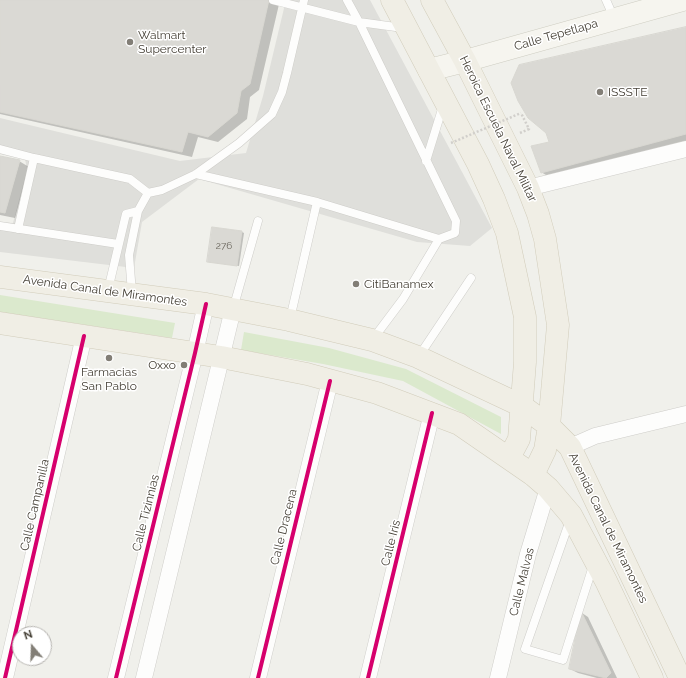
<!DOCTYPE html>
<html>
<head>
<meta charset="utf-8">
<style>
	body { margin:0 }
	#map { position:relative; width:686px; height:678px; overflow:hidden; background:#f0f0eb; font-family:Raleway,sans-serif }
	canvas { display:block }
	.north { position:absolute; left:12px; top:626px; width:40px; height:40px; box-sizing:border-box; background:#fff; border:1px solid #b5b3af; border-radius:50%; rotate:341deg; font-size:11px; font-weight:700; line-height:16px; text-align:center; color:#464137 }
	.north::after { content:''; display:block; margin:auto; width:14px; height:18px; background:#827e76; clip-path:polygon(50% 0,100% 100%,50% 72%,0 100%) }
</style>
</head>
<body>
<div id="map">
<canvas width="686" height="678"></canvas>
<div class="north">N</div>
</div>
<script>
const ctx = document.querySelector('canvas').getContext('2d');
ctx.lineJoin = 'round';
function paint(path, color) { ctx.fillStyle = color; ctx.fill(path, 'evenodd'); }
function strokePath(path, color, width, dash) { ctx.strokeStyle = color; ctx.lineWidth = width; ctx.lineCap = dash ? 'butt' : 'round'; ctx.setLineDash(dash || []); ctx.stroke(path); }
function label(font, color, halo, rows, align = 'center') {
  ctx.font = font + ' Raleway,sans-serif'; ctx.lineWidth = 3; ctx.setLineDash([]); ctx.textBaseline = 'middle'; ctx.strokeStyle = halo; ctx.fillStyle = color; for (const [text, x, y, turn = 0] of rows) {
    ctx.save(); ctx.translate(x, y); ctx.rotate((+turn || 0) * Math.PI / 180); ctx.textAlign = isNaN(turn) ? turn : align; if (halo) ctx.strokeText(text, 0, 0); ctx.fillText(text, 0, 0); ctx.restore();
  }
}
paint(new Path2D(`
	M0,295l175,28 -3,15 -172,-26z
	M244,332l85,16 77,21 95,48v17l-98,-53 -80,-17 -82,-14z`), '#dbe9cd');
paint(new Path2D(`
	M286,0h84l122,228 -22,18 -53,-4 -218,-63 -57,43 -8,46 -134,-16v-30l13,1 14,-54 -2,-10 -25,-5v-36l180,43 66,-8 17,-57z`), '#dfdfdb');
paint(new Path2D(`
	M0,0h280l-21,90 -9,7 -3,22 -29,23 -20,-5 -6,20 -192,-43z
	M686,28v114l-135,36 -10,-6z
	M0,157l19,4 10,6 -14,51 -15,-3z
	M242,232l2,1 -5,33 -31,-4z
	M582,613l6,4 29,61h-20l-19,-5 -8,-4z`), '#0003');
const building = new Path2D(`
	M0,0h269l-19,84 -9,7 -4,22 -29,24 -20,-5 -6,20 -182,-40z
	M686,27v107l-145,39 -10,-27 18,-4 -3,-9 -18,-15 -10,-17 -7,-18 8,-18z
	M0,156l20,4 -15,53 -5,-1z
	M212,227l30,4 -5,35 -30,-4z
	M581,611l30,62 -5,5 -37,-9z`);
paint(building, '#dad9d4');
strokePath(building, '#d8d7d1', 1);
const lane = new Path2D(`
	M273,0l86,22 44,6
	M347,0l12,22 97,199 -1,12 -16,6 -36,60 -30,40
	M606,0l8,18
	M0,149l34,9 96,21 18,14
	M426,161l17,-55
	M196,174l121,28 122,37
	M0,226l118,18
	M18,229l16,-71
	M108,290l18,-76 12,-3 10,-18 14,-3 34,-16 43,-31 33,-29 10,-22 5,-19 17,-73
	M132,293l-3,-38 9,-44
	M233,309l25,-88
	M290,319l27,-117
	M419,356l52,-78
	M570,520l-45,129 38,11 30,-94`);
const street = new Path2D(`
	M528,188l158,-39
	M570,447l25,-11 91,-22
	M5,678l79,-342
	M116,678l79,-325 11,-49
	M144,678l89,-369
	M258,678l72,-297
	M368,678l64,-265
	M498,678l30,-124 20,-66`);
const secondary = new Path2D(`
	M429,70l36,-9 218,-61`);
const primary = new Path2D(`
	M392,0l86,164 16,35 13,34 18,84v45l-6,77 -10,19
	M432,0l33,61 63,127 10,26 7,25 13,86 -9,101 -4,24 -12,25
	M0,277l206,27 83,16 83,20 46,17 104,49 27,20 21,21 110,231
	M0,323l221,34 86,17 70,19 82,31 74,51 15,13 23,27 35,66 46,97`);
strokePath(lane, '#cecdc9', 9);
strokePath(street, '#cecdc9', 17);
strokePath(secondary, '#cecdc2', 23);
strokePath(primary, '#d1ccba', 23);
strokePath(new Path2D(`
	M520,133l9,-4 -8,-16`), '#d1cfcb', 2.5, [2, 2]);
strokePath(lane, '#fdfdfc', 8);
strokePath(street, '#fdfdfc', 16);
strokePath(secondary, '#f6f5ef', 22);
strokePath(primary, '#f0eee5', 22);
strokePath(new Path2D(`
	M451,143l70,-30`), '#d1cfcb', 2.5, [2, 2]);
strokePath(new Path2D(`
	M5,678l79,-342
	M116,678l79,-325 11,-49
	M258,678l72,-297
	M368,678l64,-265`), '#d6006c', 4);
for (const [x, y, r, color] of [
	[130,42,4,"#827e76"],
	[600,92,4,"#827e76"],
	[356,284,4,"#827e76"],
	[109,358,4,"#827e76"],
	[184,365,4,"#827e76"]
]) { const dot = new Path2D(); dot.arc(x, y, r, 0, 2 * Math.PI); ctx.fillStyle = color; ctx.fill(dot); strokePath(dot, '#fff', 1.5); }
label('10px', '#6c685f', null, [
	["276",224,246]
]);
label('12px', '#464137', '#fff', [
	["Walmart",138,35],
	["Supercenter",138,49],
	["ISSSTE",608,92],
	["CitiBanamex",364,284],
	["Oxxo",176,365,"right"],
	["Farmacias",109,372,"center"],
	["San Pablo",109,386,"center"]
], 'left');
label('12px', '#464137', '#fff', [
	["Calle Tepetlapa",556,35,-16],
	["Heroica Escuela Naval Militar",498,129,64],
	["Avenida Canal de Miramontes",105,291,8],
	["Calle Campanilla",35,505,-77],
	["Calle Tizinnias",146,513,-76],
	["Calle Dracena",284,527,-76],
	["Avenida Canal de Miramontes",608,528,64],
	["Calle Iris",391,543,-76],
	["Calle Malvas",522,582,-76]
]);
</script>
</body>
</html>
